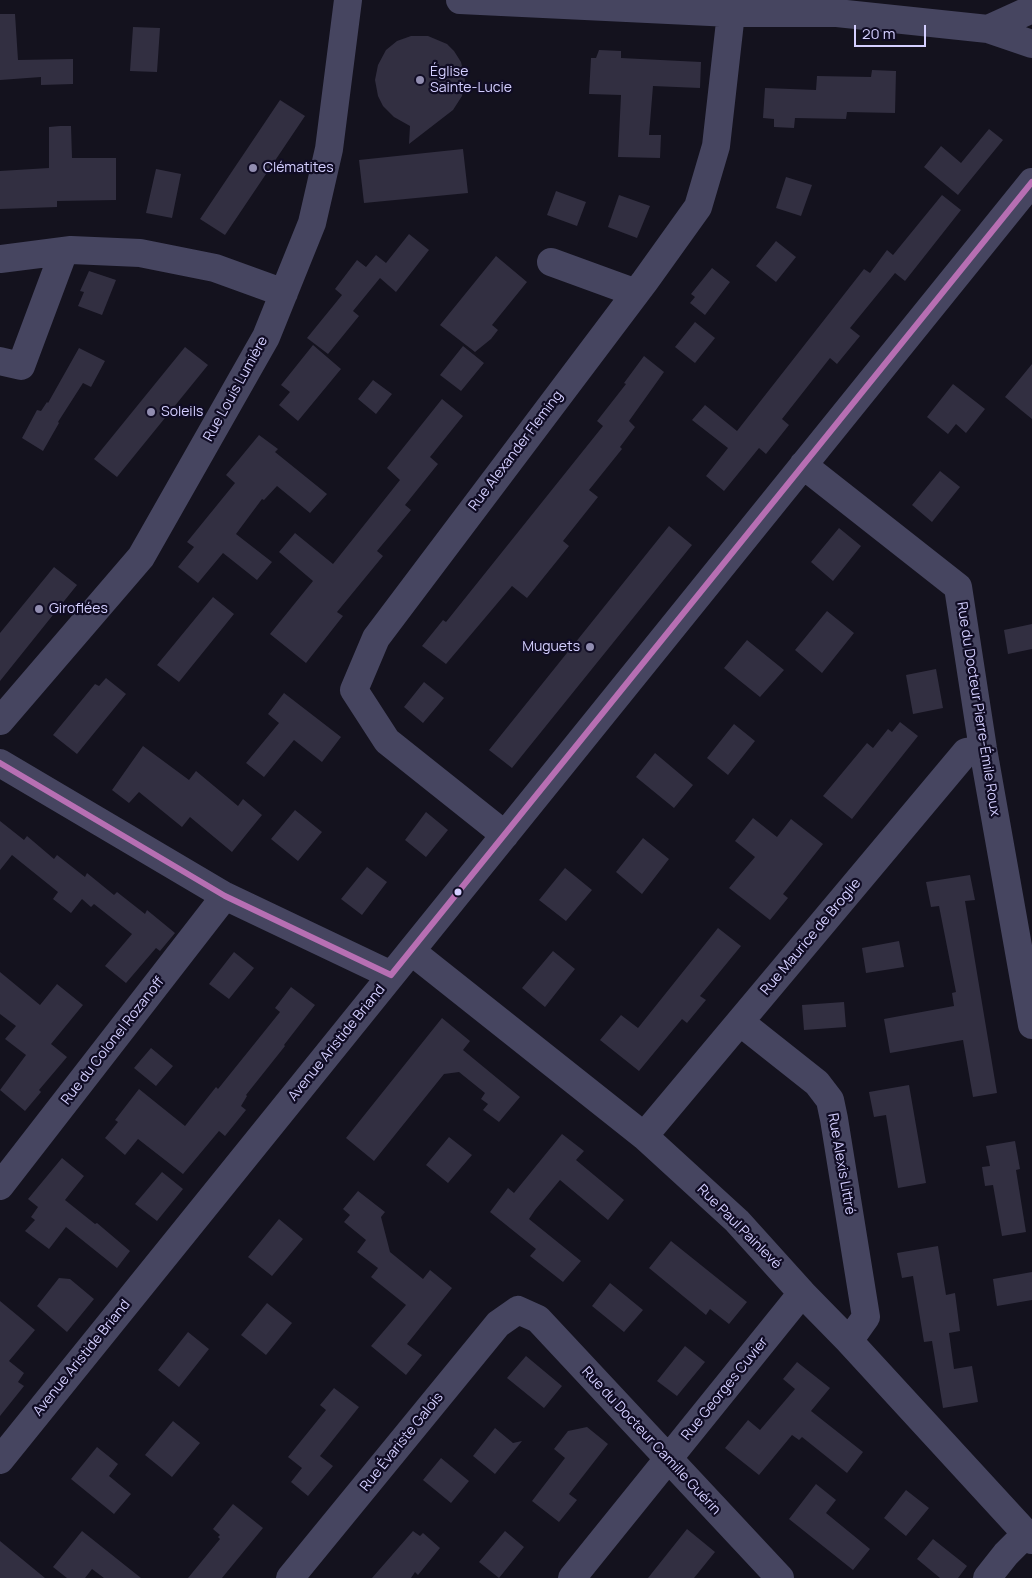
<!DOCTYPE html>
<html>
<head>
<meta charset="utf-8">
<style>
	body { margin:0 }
	#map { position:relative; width:1032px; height:1578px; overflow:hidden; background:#14121e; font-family:Manrope,sans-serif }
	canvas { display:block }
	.scale { position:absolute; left:854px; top:25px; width:72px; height:22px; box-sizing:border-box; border:2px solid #d4cfff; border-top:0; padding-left:6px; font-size:15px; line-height:18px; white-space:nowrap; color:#d4cfff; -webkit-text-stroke:4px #100c24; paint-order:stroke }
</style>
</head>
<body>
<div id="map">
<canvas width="1032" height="1578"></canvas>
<div class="scale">20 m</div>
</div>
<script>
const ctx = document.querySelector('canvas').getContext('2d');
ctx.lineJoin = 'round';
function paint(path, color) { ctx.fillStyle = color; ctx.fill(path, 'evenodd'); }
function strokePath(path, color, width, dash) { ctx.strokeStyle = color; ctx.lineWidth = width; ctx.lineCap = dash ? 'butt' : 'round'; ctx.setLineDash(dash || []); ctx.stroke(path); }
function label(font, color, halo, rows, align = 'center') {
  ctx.font = font + ' Manrope,sans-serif'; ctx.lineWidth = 4.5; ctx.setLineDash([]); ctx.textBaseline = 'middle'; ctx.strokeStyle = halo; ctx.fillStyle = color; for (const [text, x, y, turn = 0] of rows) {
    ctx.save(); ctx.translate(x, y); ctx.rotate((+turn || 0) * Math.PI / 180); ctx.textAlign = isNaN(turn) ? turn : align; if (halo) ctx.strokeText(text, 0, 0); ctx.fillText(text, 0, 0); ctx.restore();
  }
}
paint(new Path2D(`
	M0,14h15l3,46 55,-1v25l-32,1v-8l-41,3z
	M133,27l27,1 -3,44 -27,-1z
	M411,36h17l19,8 7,7 7,11 4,18 -3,16 -9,14 -44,34 1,-18 -16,-9 -11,-11 -5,-10 -3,-16 3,-15 8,-15 11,-9z
	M599,50l22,1v7l80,4 -1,26 -47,-2 -4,49h12l-1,23 -42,-1 3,-62 -32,-1 2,-36h5z
	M872,70l24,1 -1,42 -48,-1 -1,7 -51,-1 -1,10 -20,-1v-8l-11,-1 2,-30 51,2 1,-14 54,1z
	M280,100l25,16 -80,119 -25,-16z
	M60,126h11l1,32h44v42l-59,1v6l-57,2v-38l49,-3v-41z
	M989,129l14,11 -45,55 -34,-28 17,-21 20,17z
	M463,149l5,44 -104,10 -5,-43z
	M156,169l25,5 -9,44 -26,-5z
	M786,177l26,8 -11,31 -25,-8z
	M556,191l30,11 -9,24 -30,-11z
	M619,195l31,11 -13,32 -29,-11z
	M942,195l19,15 -56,71 -10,-8 -45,55 10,8 -23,28 -7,-6 -48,61 7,6 -23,29 -7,-6 -35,43 -18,-15 22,-28 -36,-28 13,-15 32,26 127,-162 6,4 17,-23 6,5z
	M409,234l20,16 -33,42 -16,-14 -27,33 6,5 -31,38 -21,-16 35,-43 -7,-6 22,-29 9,7 10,-12 10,8z
	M776,241l20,16 -20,25 -20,-16z
	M496,256l31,26 -35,43 6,5 -7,9 -16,13 -35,-27z
	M712,268l18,14 -25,33 -15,-12 5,-6 -4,-3z
	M89,271l27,9 -14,35 -24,-9 6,-14 -4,-1z
	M695,322l20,16 -20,25 -20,-16z
	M313,345l28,24 -43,52 -19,-16 11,-13 -9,-7z
	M463,346l21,17 -23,28 -21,-16z
	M185,347l23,18 -91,112 -23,-18z
	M79,348l26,13 -14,26 -8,-4 -25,39 1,1 -16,28 -21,-13 15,-28 4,1 6,-9 1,1z
	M644,356l20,16 -35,49 6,6 -15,20 2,2 -33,41 9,7 -35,44 6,5 -42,52 -15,-12 -66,78 -24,-18 21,-26 3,2 157,-196 -6,-5 29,-37 -2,-1z
	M1032,364v55l-27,-22z
	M373,380l19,14 -16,20 -18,-15z
	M953,384l32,25 -19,24 -10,-9 -8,10 -21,-17z
	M442,399l21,17 -33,41 8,7 -33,41 6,5 -34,41 6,5 -46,56 6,4 -37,47 -36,-29 43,-53 -34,-29 16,-19 38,31 67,-84 -13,-12z
	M259,435l19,14 -3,3 52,42 -17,19 -33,-27 -13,14 -2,-1 -26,35 36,28 -15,18 -34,-27 -25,30 -20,-16 16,-20 -7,-5 48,-59 -9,-8z
	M940,471l20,16 -28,35 -20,-17z
	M669,526l23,19 -180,223 -23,-18z
	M839,528l22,18 -28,35 -22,-19z
	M54,567l23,18 -77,96v-48z
	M213,597l21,17 -55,68 -22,-17z
	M827,611l27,22 -32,40 -27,-23z
	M1032,624v25l-24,5 -4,-24z
	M747,640l37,30 -24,27 -36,-29z
	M936,669l7,39 -30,6 -7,-39z
	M106,678l20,16 -49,60 -24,-19 42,-51 4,2z
	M424,682l20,16 -21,25 -19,-16z
	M284,693l57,44 -19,25 -28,-22 -30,37 -18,-14 33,-40 -11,-9z
	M900,722l18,14 -66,83 -29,-23 44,-53 6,5 15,-19 4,3z
	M734,724l21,17 -27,34 -21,-17z
	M143,746l46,34 7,-9 42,35 5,-7 19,16 -30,37 -42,-35 -8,10 -43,-35 -10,11 -17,-13z
	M655,753l38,32 -19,23 -38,-31z
	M295,810l27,22 -24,29 -27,-22z
	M426,812l22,18 -22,27 -21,-17z
	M753,818l24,19 14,-18 32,25 -40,50 5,4 -18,22 -41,-32 26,-31 -20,-16z
	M0,821l24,19 3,-4 27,23 3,-4 28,22 2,-4 27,22 3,-3 28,22 2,-4 28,23 -15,18 -4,-3 -30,35 -21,-17 27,-32 -38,-30 -3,3 -9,-8 -11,14 -18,-14 5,-7 -46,-37 -12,15z
	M643,838l26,21 -27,35 -26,-22z
	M367,867l20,15 -25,33 -21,-16z
	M565,868l27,22 -26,31 -27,-21z
	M970,875l5,25 -10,1 32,192 -24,4 -10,-57 -73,13 -6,-34 70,-13 -2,-13 4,-1 -17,-86 -8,1 -5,-25z
	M718,928l23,18 -41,50 6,4 -19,23 -5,-4 -43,52 -39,-31 21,-25 17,13z
	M899,941l5,26 -38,6 -4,-25z
	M553,951l22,18 -30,38 -23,-19z
	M234,952l20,16 -25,31 -20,-15z
	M0,972l40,33 17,-21 26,21 -32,39 16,13 -28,33 2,2 -16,19 -25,-21 26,-35 -21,-16 11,-13 -16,-12z
	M291,987l24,18 -31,40 1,1 -39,49 1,1 -6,10 5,4 -21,26 -6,-5 -36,43 -45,-35 -13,16 -20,-17 13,-16 -3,-2 24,-31 46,37 31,-39 2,2 62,-77 -5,-4z
	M844,1002l2,25 -42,3 -2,-25z
	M442,1018l28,23 -7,9 57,47 -21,25 -16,-12 5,-6 -7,-5 4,-6 -26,-21 -15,2 -70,87 -28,-23z
	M151,1048l22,18 -17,20 -22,-18z
	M909,1085l17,98 -28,5 -12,-73 -12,2 -5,-25z
	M562,1134l22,17 -8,9 48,40 -16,20 -48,-40 -25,30 -6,9 52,42 -18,21 -33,-26 6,-7 -46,-37 18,-24 6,5z
	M449,1137l23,18 -24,28 -22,-18z
	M1015,1141l5,28 -4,1 10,62 -24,4 -9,-51 -8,1 -3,-19 8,-1 -4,-20z
	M62,1158l22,18 -19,24 30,24 2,-1 33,28 -13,17 -51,-41 -17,22 -24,-18 10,-11 -4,-3 7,-10 -10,-8z
	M162,1172l21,17 -26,32 -22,-17z
	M358,1191l27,21 -4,5 9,35 33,27 7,-9 22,18 -45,56 15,11 -16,20 -35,-29 35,-41 -35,-28 7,-9 -21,-16 9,-12 -22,-18 6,-7 -7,-6z
	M279,1219l24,20 -31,37 -24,-19z
	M671,1241l76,61 -18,22 -19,-15 -4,6 -57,-47z
	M938,1246l8,49 9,-2 5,38 -11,2 5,36 18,-3 6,36 -35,6 -11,-67 -8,1 -11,-66 -11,2 -5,-25z
	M1032,1272v28l-35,6 -4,-27z
	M59,1278l11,1 24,20 -27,33 -30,-26z
	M610,1283l33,27 -19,22 -32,-26z
	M0,1301l35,29 -26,31 15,12 -6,9 6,4 -24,30z
	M267,1303l25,20 -26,32 -25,-20z
	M188,1332l21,17 -30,38 -21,-17z
	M685,1346l20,16 -28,34 -20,-15z
	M526,1356l36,30 -18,22 -37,-30z
	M797,1362l33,26 -19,23 52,41 -16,21 -45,-36 -3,3 -7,-5 -33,40 -34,-27 23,-28 12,10 35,-41 -12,-10z
	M334,1388l25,19 -39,49 13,10 -25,30 -17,-14 11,-14 -14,-11 38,-47 -6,-5z
	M173,1421l27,22 -28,34 -27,-22z
	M587,1427l21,17 -39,50 8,6 -18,22 -27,-21 33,-43 -11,-9 14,-18z
	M495,1428l18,15 9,-2 -27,33 -22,-18z
	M97,1447l21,17 -9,12 22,18 -17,20 -43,-35z
	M441,1458l28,23 -18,22 -28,-23z
	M816,1484l20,16 -10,13 44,36 -17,21 -64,-51z
	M906,1490l23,18 -23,28 -22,-18z
	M233,1504l30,24 -41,50h-34l32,-39 -2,-2 2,-2 -7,-6z
	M687,1529l28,23 -21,26h-46z
	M82,1531l59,47h-37l-12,-9 -7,9h-18l-14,-11z
	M413,1531l7,5 3,-3 17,15 -22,27 -3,-3 -4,6h-39z
	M505,1531l19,16 -25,31 -20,-16z
	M933,1539l34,27 -9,12h-18l-23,-19z
	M0,1541l45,37h-45z`), '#322f41');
strokePath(new Path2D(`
	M460,0l271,13h106l151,16 44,15
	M988,29l44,-20
	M0,259l71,-9 69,3 75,15 69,25
	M551,262l85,31
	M0,361l21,5 43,-115
	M803,465l155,122 25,162 49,276
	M0,721l141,-164 125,-220 46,-114 17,-74 19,-149
	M0,763l225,133 166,79
	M505,835l-118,-94 -33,-51 22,-52 269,-357 53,-74 18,-61 15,-133
	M411,951l233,185 93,85 65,72 47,48 183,199
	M740,1022l77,61 13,17 4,19 32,198 -17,24
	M644,1136l322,-384 17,-3
	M0,1186l225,-290
	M0,1460l1032,-1278
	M290,1578l208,-254 20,-14 20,9 242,259
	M572,1578l230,-285
	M987,1578l19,-24 20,-20`), '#464560', 28);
strokePath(new Path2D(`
	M0,763l225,133 166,79
	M391,975l641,-793`), '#b76fb3', 6);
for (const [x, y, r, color] of [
	[420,80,5,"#918db0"],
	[253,168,5,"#918db0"],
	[151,412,5,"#918db0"],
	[39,609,5,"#918db0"],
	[590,647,5,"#918db0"],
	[458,892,4.5,"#d4cfff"]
]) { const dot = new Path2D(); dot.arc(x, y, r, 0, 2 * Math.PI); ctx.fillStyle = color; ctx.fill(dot); strokePath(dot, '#100c24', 2); }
label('14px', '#d4cfff', '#100c24', [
	["Église",430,72],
	["Sainte-Lucie",430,88],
	["Clématites",263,168],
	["Soleils",161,412],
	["Giroflées",49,609],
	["Muguets",580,647,"right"]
], 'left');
label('14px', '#d4cfff', '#100c24', [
	["Rue Louis Lumière",236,389,-61],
	["Rue Alexander Fleming",516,451,-53],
	["Rue du Docteur Pierre-Émile Roux",978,709,81],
	["Rue Maurice de Broglie",811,937,-50],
	["Rue du Colonel Rozanoff",113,1041,-52],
	["Avenue Aristide Briand",337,1043,-51],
	["Rue Alexis Littré",841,1164,80],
	["Rue Paul Painlevé",739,1227,45],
	["Avenue Aristide Briand",82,1358,-51],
	["Rue Georges Cuvier",725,1389,-51],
	["Rue du Docteur Camille Guérin",651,1441,47],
	["Rue Évariste Galois",402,1442,-51]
]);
</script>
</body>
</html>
